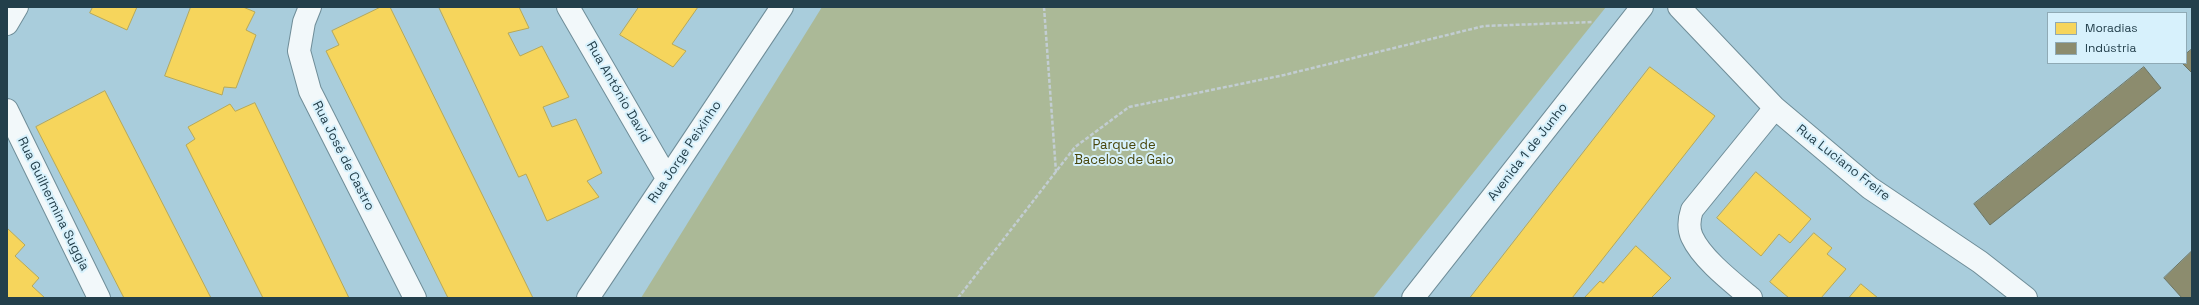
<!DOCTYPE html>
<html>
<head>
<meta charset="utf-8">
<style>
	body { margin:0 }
	#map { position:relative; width:2199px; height:305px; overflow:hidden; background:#a9cddc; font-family:"Space Grotesk",sans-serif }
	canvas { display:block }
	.frame { position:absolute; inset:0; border:8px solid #233f4b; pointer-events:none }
	.legend { position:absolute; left:2047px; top:12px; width:140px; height:52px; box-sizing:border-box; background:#d7f1fc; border:1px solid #8faab5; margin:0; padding:5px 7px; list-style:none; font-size:12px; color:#233f4b }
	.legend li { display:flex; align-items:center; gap:8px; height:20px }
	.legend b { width:20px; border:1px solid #8faab5 }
</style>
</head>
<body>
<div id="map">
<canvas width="2199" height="305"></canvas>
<div class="frame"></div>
<ul class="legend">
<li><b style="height:11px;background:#f6d55c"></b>Moradias</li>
<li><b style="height:11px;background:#8c8c6e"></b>Indústria</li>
</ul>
</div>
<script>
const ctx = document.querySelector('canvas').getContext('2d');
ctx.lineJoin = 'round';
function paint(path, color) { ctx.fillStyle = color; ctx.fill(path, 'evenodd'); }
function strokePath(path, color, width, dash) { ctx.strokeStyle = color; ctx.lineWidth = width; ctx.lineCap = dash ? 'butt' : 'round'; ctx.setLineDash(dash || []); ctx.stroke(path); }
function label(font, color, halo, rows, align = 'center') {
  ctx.font = font + ' "Space Grotesk",sans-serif'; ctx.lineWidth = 4; ctx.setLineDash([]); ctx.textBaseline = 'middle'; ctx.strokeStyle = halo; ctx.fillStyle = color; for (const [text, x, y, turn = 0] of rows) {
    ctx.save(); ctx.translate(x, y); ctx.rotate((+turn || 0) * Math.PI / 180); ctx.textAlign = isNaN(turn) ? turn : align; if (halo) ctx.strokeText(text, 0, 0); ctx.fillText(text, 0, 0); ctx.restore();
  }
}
paint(new Path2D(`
	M822,7h784l-233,291h-732z`), '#abb997');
const homes = new Path2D(`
	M93,7h44l-10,23 -37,-17z
	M191,7h52l12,5 -9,18 10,5 -20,53 -12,-1 -2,8 -57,-19z
	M381,7h9l143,291h-85l-122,-247 13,-6 -7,-14z
	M439,7h80l10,21 -21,5 12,23 22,-10 27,51 -26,10 9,20 24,-8 26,54 -15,8 12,16 -52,24 -21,-47 -7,3z
	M639,7h59l-26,37 14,7 -13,16 -53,-32z
	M1650,67l65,49 -143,182h-102z
	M105,91l106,207h-87l-88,-171z
	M255,103l94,195h-86l-77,-153 9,-6 -7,-12 42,-23 5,7z
	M1756,172l55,47 -21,24 -11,-9 -18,22 -44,-38z
	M7,228l18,17 -10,11 24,22 -7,8 13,12h-38z
	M1814,233l18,15 -5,6 19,15 -25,29h-32l-19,-16z
	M1636,246l35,32 -20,20h-67l16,-17 3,2z
	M1861,284l17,14h-29z`);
paint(homes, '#f6d55c');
strokePath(homes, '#b7a857', 1);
const industry = new Path2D(`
	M2192,49v24l-10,-10h4v-9z
	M2144,67l17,21 -171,137 -16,-21z
	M2192,251v47h-10l-18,-20z`);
paint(industry, '#8c8c6e');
strokePath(industry, '#6c7564', 1);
const minor = new Path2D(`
	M310,7l-6,15 -5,29 11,40 105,207
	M568,7l99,171
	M1679,7l96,101 95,80 110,74 46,36
	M7,24l10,-17
	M7,110l92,188
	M588,298l194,-291
	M1413,298l229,-291
	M1751,298c-19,-16 -49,-39 -59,-61 -4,-9 -3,-18 0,-27l83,-102`);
strokePath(minor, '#6f8d98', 24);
strokePath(new Path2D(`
	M1044,7l12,165
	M958,298l117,-151 54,-40 155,-32 200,-49 109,-4`), '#c2cdd2', 2.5, [4, 2]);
strokePath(minor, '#f2f8fa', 22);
label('13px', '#233f4b', '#d7f1fc', [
	["Rua António David",618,92,60],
	["Rua Jorge Peixinho",685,152,-56],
	["Avenida 1 de Junho",1528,152,-52],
	["Rua José de Castro",343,156,63],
	["Rua Luciano Freire",1843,163,38],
	["Rua Guilhermina Suggia",53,204,64]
]);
label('13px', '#49460b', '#d7f1fc', [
	["Parque de",1124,145],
	["Bacelos de Gaio",1124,160]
]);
</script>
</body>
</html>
